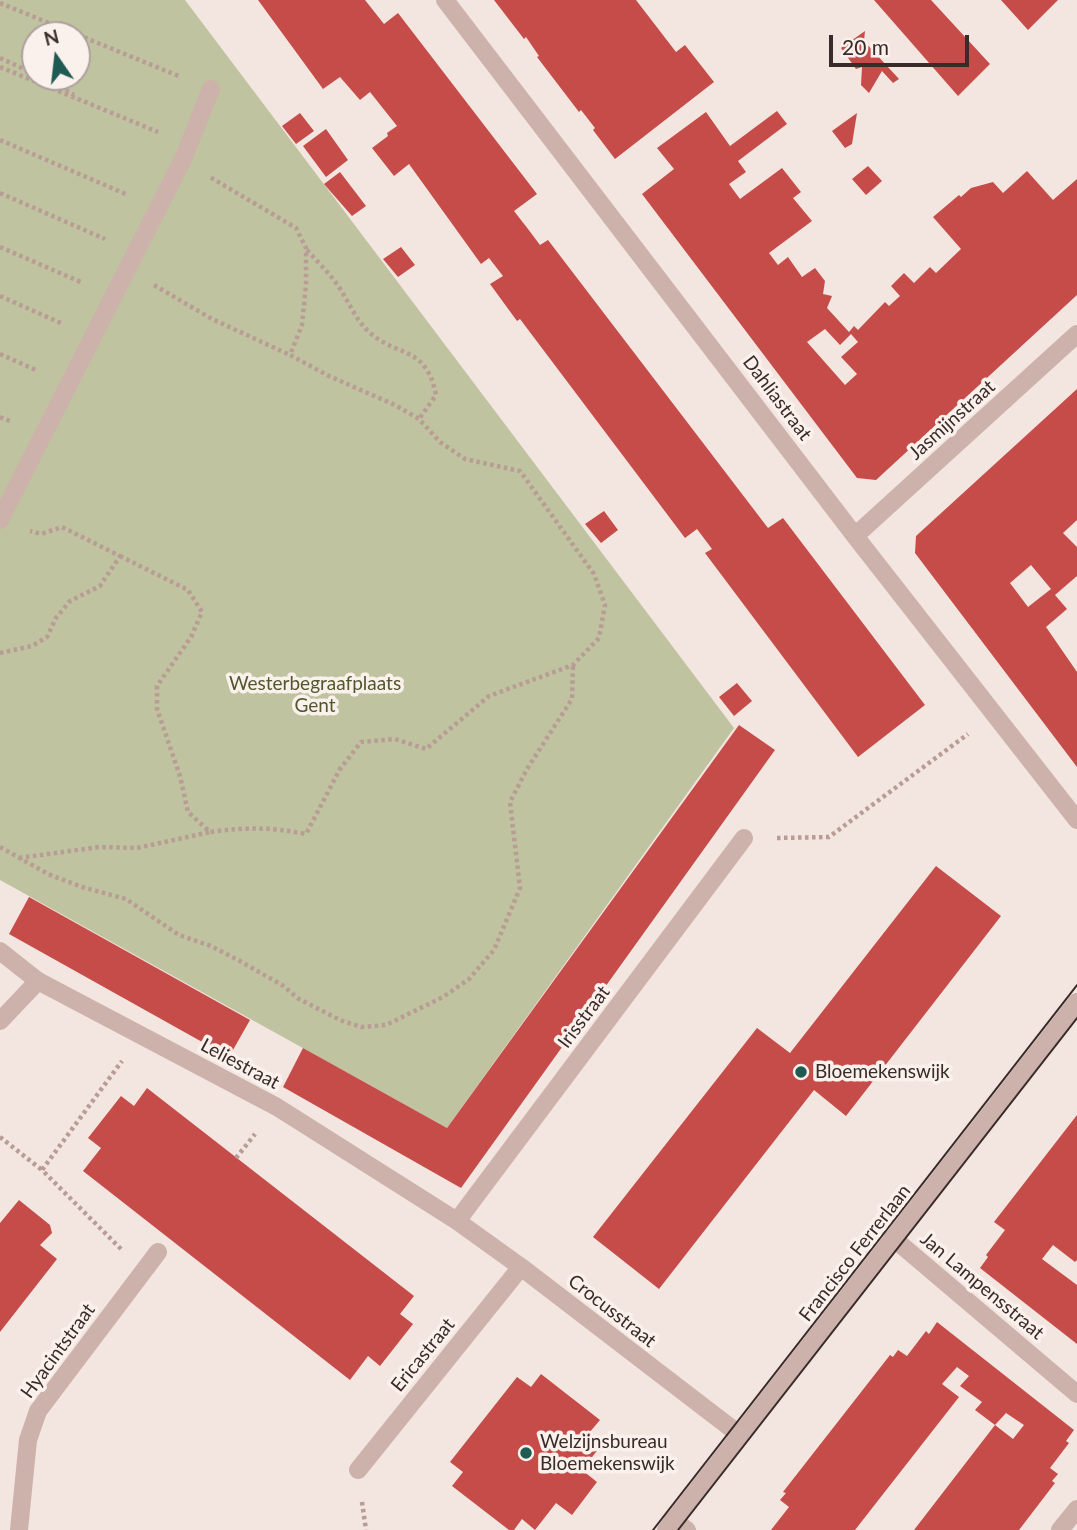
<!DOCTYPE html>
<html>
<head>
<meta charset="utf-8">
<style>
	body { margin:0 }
	#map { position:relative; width:1077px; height:1530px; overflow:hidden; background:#f3e5df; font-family:Lato,sans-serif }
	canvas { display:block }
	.north { position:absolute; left:21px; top:21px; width:70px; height:70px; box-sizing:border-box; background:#faf0ec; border:2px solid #ada19e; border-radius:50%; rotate:346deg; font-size:19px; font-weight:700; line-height:28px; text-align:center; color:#392b2a }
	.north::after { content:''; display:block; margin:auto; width:24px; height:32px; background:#1f5b52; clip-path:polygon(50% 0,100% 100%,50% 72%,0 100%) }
	.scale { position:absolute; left:829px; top:35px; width:140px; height:32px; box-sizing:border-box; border:4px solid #392b2a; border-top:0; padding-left:9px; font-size:21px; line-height:24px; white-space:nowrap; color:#392b2a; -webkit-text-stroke:5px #faf0ec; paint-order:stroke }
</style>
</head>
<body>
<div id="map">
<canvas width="1077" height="1530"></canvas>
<div class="north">N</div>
<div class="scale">20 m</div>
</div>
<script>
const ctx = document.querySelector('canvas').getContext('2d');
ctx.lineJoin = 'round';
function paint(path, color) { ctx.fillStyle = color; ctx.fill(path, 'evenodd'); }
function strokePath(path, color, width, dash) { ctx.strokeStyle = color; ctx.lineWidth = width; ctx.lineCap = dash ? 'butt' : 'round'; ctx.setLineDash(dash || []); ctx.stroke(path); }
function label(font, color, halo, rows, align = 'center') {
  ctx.font = font + ' Lato,sans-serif'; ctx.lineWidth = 7; ctx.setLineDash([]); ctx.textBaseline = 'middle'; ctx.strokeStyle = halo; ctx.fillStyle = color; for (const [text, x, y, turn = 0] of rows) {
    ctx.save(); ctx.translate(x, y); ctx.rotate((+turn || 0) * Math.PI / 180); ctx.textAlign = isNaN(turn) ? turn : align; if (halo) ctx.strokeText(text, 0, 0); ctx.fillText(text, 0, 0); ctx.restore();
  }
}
paint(new Path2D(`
	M0,0h185l549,728 -287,400 -447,-248zM35,35h42v42h-42z`), '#bfc39f');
paint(new Path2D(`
	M258,0h107l19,24 14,-11 139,181 -23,17 14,18 12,16 8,-5 220,288 15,-10 142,187 -67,52 -153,-204 7,-4 -15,-20 -12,9 -165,-219 -3,2 -27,-37 13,-8 -14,-18 -8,6 -72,-100 -15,12 -22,-28 16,-12 -1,-3 10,-7 -27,-34 -10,8 -20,-23 -17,12z
	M494,0h142l40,52 9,-7 29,37 -99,77 -22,-29 2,-2 -14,-18 -2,2 -42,-55 2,-1 -13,-19 -2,2z
	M874,0h57l59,64 -32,32z
	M1001,0h57l-30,30z
	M865,31l-1,10 35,38 -6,4 -11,-12 -13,22 -8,-8 1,-18 -6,2 -15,-21z
	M777,111l10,13 -49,37 8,11 -17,12 11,15 42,-31 19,24 -8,6 19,23 -43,32 9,12 10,-8 14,20 13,-9 10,13 -2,13 9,2 -5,12 22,24 5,-6 4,4 27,-28 4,4 11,-10 -9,-10 13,-13 10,10 16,-16 6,6 25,-24 -28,-32 26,-22 2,2 10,-9 22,-6 10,11 24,-22 26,29 24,-21v116l-201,185 -19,-2 -215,-284 32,-25 -17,-21 49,-36 24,34zM825,329l15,16 11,-11 7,8 -17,15 16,17 -12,11 -38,-43z
	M300,113l14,18 -18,13 -14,-18z
	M857,113l-5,31 -7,4 -13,-17z
	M326,129l22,31 -22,17 -23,-31z
	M868,166l14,15 -16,14 -14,-16z
	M340,172l26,34 -14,10 -28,-32z
	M401,247l14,18 -17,12 -15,-18z
	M1077,389v131l-14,13 14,14v29l-22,19 12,14 -21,18 31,45v95l-162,-214 1,-17zM1031,565l20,24 -23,18 -18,-24z
	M604,511l14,19 -17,13 -16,-19z
	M737,683l15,18 -18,15 -15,-19z
	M739,725l36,25 -314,438 -178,-101 20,-39 144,80z
	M936,866l65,50 -155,200 -32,-26 -155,199 -66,-52 164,-209 33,25z
	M29,897l221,123 -21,37 -220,-123z
	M147,1088l267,208 -14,18 13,10 -33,42 -12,-10 -18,24 -267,-209 18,-23 -13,-10 33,-42 13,10z
	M1077,1115v145l-2,2 -22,-17 -11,14 35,26v59l-97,-76 8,-11 -2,-2 19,-25 -11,-8z
	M19,1200l31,25 2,8 -12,12 17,14 -57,73v-109z
	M937,1322l137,108 -8,11 3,2 -19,25 8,6 -6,7 3,2 -36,47h-105l81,-105 18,14 11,-14 -18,-12 -11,12 -20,-15 7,-8 -22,-16 9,-10 -12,-9 -15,17 17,13 -104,133h-84l18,-23 -9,-7 6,-7 -3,-1 107,-137 3,2 5,-7 9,6 19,-25 3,3z
	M541,1374l59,46 -11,13 14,10 -21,27 15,12 -25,33 -16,-12 -21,27 -13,-11 -8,11h-5l-57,-44 11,-14 -13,-10 67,-85 14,10z`), '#c64c4a');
strokePath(new Path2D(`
	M0,3l181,74
	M0,58l35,16
	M0,67l158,65
	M41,77l33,18
	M0,140l128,55
	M0,193l105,46
	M0,247l83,36
	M307,250c11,12 23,24 32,37 10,15 16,32 30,45 29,26 57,13 67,63l-17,24
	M154,285l58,34 78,36
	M0,296l63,28
	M0,354l38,17
	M0,417l12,5
	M120,556l68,34 14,22 -11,25 -34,49v23l23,67 8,36 22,20c35,-5 61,-5 96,2l34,-65 21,-27 34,-3 31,10 63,-53 84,-31 26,-27 6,-33 -11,-31 -74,-103 -55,-12 -25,-17 -21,-23 -24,-14 -66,-29 -39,-21 12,-30 4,-40v-37l-10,-20 -86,-51
	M0,653l32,-7 15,-9 9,-19 14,-17 30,-15 20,-30 -58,-29 -21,7 -11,-3
	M777,838l52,-1 139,-103
	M0,847l48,27 34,13 44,12 53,36 32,11 27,14 44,25 17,14 41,21 21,7 25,-2 57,-28 26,-18 25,-29 26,-62 -10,-86 17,-33 45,-70 1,-34
	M19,858l80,-11 38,1 73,-16
	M0,1137l42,33
	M236,1158l19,-24
	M121,1249l-79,-79 80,-109
	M362,1502l4,28`), '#b89c95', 4.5, [3.5, 3.5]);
strokePath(new Path2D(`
	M0,520l184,-363 27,-68
	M0,1021l38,-40`), '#ccb2aa', 18);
strokePath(new Path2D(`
	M445,0l410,536 222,284
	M855,536l222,-202
	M0,951l38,30 239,126 180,114 64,46 219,168
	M457,1221l287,-383
	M893,1238l184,156
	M358,1470l163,-203
	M673,1520l14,10
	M19,1530l9,-90 10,-29 120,-159
	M1060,1530l17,-21`), '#ccb2aa', 18);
strokePath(new Path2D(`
	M666,1530l411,-528`), '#ccb2aa', 18);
strokePath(new Path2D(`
	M653,1530l424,-545
	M678,1530l399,-512`), '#392b2a', 2);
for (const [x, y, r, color] of [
	[801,1072,7,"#1f5b52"],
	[526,1453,7,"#1f5b52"]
]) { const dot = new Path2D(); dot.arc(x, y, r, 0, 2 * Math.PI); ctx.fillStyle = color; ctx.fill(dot); strokePath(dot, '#faf0ec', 2.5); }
label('19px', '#392b2a', '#faf0ec', [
	["Dahliastraat",777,398,53],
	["Jasmijnstraat",952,420,-42],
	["Irisstraat",584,1017,-53],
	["Leliestraat",240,1064,28],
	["Francisco Ferrerlaan",855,1253,-52],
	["Jan Lampensstraat",982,1286,40],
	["Crocusstraat",612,1311,38],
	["Hyacintstraat",58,1351,-54],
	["Ericastraat",423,1355,-51]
]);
label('19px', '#52582d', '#faf0ec', [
	["Westerbegraafplaats",315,684],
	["Gent",315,706]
]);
label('19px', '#392b2a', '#faf0ec', [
	["Bloemekenswijk",815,1072],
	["Welzijnsbureau",540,1442],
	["Bloemekenswijk",540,1464]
], 'left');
</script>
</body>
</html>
